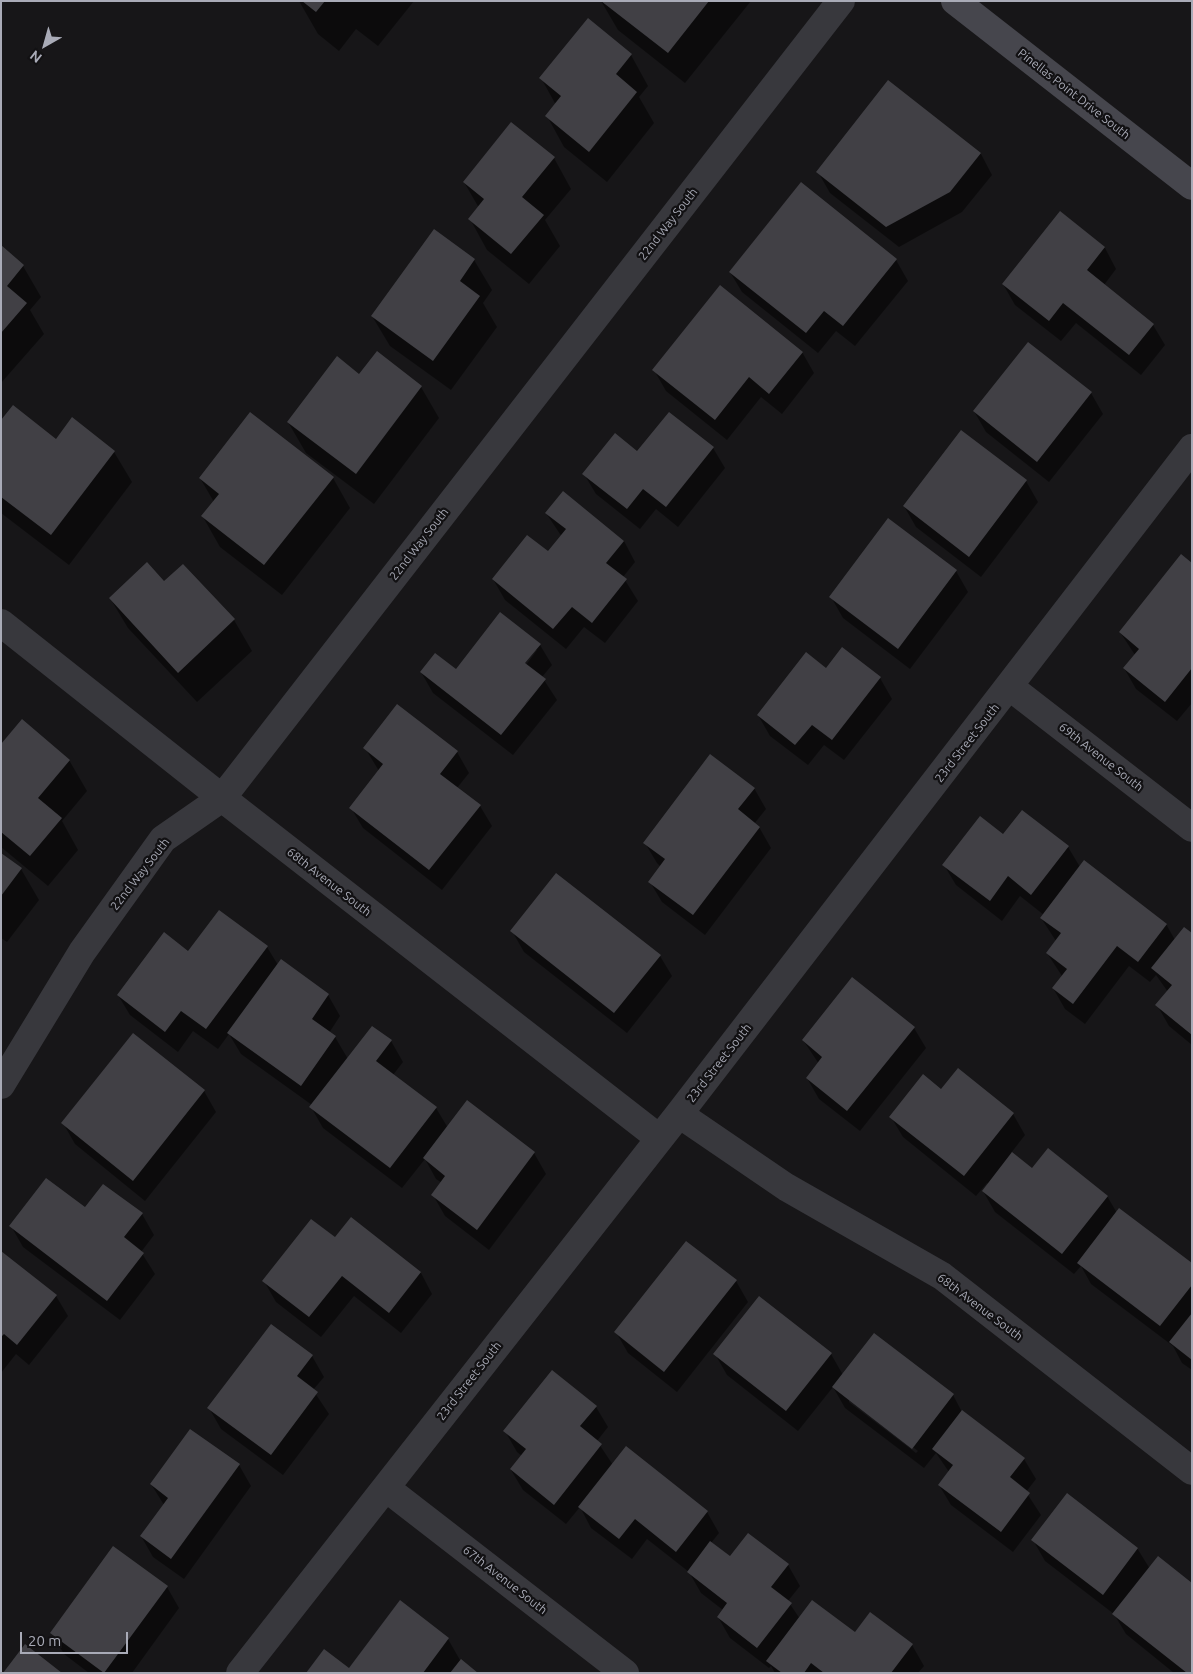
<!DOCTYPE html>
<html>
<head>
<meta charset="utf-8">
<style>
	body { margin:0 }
	#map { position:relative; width:1193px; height:1674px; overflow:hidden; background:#171618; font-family:Ubuntu,sans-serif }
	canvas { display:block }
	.frame { position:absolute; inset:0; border:2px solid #a9abb7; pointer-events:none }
	.north { position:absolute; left:20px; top:20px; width:50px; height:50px; -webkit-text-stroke:4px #121113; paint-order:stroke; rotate:218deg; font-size:14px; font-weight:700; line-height:20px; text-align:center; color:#a9abb7 }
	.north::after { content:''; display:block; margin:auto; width:18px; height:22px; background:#a9abb7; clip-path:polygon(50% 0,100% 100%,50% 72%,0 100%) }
	.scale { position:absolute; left:20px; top:1632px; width:108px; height:22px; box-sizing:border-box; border:2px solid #a9abb7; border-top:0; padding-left:6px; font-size:15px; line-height:18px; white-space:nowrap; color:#a9abb7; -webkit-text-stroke:4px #121113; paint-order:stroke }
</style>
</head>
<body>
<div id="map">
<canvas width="1193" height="1674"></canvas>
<div class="frame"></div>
<div class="north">N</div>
<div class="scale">20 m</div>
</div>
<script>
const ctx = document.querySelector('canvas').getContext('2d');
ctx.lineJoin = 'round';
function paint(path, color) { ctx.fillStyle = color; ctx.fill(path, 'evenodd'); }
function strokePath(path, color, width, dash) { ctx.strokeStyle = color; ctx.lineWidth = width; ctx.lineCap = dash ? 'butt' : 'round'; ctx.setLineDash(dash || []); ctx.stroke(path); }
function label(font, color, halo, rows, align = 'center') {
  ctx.font = font + ' Ubuntu,sans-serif'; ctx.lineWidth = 4.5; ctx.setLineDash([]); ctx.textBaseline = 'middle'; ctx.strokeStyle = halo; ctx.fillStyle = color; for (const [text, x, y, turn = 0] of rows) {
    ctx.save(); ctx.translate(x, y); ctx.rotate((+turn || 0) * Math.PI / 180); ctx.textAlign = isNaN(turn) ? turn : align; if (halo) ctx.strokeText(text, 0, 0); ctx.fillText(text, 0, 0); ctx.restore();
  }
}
paint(new Path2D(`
	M299,1h115l-36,45 -22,-17 -17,22 -21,-17z
	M601,1h150l-66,82 -67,-53z
	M631,55l17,31 -9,11 15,26 -47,59 -43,-35 -17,-31 9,-11 -15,-27z
	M888,82l93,72 11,21 -30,37 -63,35 -69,-54 -12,-21z
	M554,158l17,31 -26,31 15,26 -31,38 -42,-34 -17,-31 9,-11 -15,-26z
	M1060,213l45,35 11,21 -12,16 49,40 12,20 -24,30 -65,-52 -15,18 -46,-36 -12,-21z
	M1,246l22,20 18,31 -11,13 14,24 -43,49z
	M474,260l18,30 -9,13 14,24 -46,63 -61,-44 -18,-30z
	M896,260l12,21 -53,65 -19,-15 -18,22 -76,-61 -12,-20z
	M802,352l12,21 -32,41 -21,-17 -34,43 -61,-49 -12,-21z
	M377,353l44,34 18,31 -65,86 -68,-51 -18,-31 72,-47z
	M1091,393l12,21 -54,68 -63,-50 -12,-21z
	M1,422l55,18 58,12 18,30 -63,83 -68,-52z
	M961,431l65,50 12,21 -57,75 -65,-50 -12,-21z
	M713,448l12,20 -47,59 -22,-18 -16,20 -44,-35 -12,-20 53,-21z
	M200,478h133l17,30 -68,87 -62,-48 -17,-30 11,-15z
	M546,513l78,28 11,21 -12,15 15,24 -33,42 -21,-16 -18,22 -61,-49 -12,-21 55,-26 14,-16z
	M183,565l51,55 18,31 -55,51 -69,-74 -18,-30 54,-15z
	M1192,565v138l-15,18 -41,-32 -12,-21 11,-13 -15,-23z
	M956,571l12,21 -58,77 -67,-51 -12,-21z
	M540,645l12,20 -10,12 15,23 -44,55 -80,-62 -12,-21 35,-1zM534,650h3l-14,19 -2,-2z
	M842,649l38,29 12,21 -48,61 -20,-15 -16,20 -38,-29 -12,-21 68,-45z
	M1,746l68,14 18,31 -25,30 16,29 -30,36 -47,-39z
	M365,748l92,4 12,21 -12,15 23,18 12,20 -50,64 -79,-62 -12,-20 28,-37z
	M754,788l12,21 -12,15 5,3 12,21 -66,87 -43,-33 -12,-20 11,-15 -4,-4 -12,-20z
	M1023,812l45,35 12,20 86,57 9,16 17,-5v110l-23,-19 -12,-21 11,-13 -12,-17 -6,7 -21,-16 -44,58 -20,-15 -12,-21 9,-12 -15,-23 9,-12 -15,-23 3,-3 -24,-19 -18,25 -46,-36 -12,-20 60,-29z
	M1,855l20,14 18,31 -32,42 -6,-4z
	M220,912l47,35 11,18 3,-4 47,34 12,21 -11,17 6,4 13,22 43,-18 12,21 -10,13 43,33 12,20 20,-26 66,51 12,21 -57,76 -44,-34 -12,-21 9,-12 -6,-4 -11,-20 -23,29 -79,-60 -12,-21 1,-2 -71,-51 -12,-20 -11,15 -25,-18 -15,21 -48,-37 -12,-20 70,-42z
	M512,931l148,25 12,20 -45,57 -103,-81z
	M914,1028l12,20 -66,83 -41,-32 -12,-21 12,-14 -16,-24z
	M958,1070l55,44 12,21 -14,18 21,17 75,26 10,17 75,52v105l-10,-7 -9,-17 -82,-62 -10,-18 -7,8 -79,-62 -12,-21 6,-7 -2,-1 -11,13 -73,-59 -12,-20 51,-26z
	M204,1091l12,21 -71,89 -70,-57 -12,-21z
	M85,1209l57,5 12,21 -13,17 14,22 -35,46 -97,-73 -12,-21z
	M351,1218l70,55 11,21 -31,39 -47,-37 -33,41 -45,-35 -12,-21 71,-42z
	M1,1253l55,43 12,20 -39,49 -13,-11 -15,19z
	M736,1281l12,21 -71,90 -49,-39 -12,-21z
	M759,1298l72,56 12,21 110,20 9,17 62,47 12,20 -10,13 15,23 -28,37 -62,-47 -12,-20 10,-13 -13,-19 -12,15 -79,-60 -12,-21 -35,44 -71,-56 -12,-21zM849,1399l69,52 -2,2 -67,-51z
	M312,1356l12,21 -11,13 16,24 -46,61 -62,-46 -12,-21z
	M596,1407l12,20 -11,14 16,24 94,47 12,21 -8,10 19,15 58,7 12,21 -12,15 12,18 56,15 56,11 12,21 -6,7h-143l-4,-7 -2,2 -39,-30 -12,-21 5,-7 -22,-17 -12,-21 -42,-33 -15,20 -41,-31 -11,-21 -14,17 -43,-34 -12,-20 11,-14 -5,-4 -12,-21z
	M239,1465l12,21 -67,93 -31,-22 -12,-21 23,-31 -13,-21z
	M1033,1540l104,8 13,21 42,104h-18l-48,-39 -12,-20 -69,-53z
	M167,1587l12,21 -47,65h-43l-25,-19 -12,-20z
	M400,1602l48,37 12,21 16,13h-168l41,-4z`), '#0007');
paint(new Path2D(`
	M302,1h23l-9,11z
	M601,1h108l-41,52z
	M588,18l44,36 -16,20 21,18 -48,60 -44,-36 16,-20 -22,-18z
	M888,80l93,73 -31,39 -64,35 -70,-55z
	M511,122l44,35 -33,40 22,18 -33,39 -43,-35 16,-20 -21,-17z
	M801,182l96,77 -54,67 -19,-15 -18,22 -77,-61z
	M1060,211l45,36 -18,23 67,54 -25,31 -66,-52 -14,18 -47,-37z
	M434,229l41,30 -15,22 20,15 -47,65 -62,-45z
	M1,245l23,20 -17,21 20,17 -26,30z
	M720,285l83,67 -34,42 -20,-17 -34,43 -63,-50z
	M1028,342l64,50 -55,70 -64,-51z
	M377,351l45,35 -66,88 -69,-52 50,-66 22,18z
	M13,405l43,34 16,-22 43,34 -64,84 -50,-38v-77z
	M250,412l84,65 -70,88 -63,-49 18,-22 -20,-16z
	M669,412l45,35 -48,60 -23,-18 -16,20 -45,-35 33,-41 22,18z
	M961,430l66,50 -58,77 -66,-51z
	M563,491l61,50 -18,22 21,16 -35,44 -20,-16 -19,22 -61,-50 35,-44 21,16 18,-22 -21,-16z
	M888,518l69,52 -59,79 -69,-52z
	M1181,554l11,9v105l-27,34 -42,-34 16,-19 -20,-17z
	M147,562l17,19 19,-17 52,55 -57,54 -69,-75z
	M500,612l41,32 -16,19 21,16 -45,56 -81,-63 15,-19 21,16z
	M842,647l39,30 -49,63 -20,-15 -17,20 -38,-30 49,-63 20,16z
	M397,704l61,47 -18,23 41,31 -52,65 -80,-62 34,-44 -20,-16z
	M22,719l48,41 -32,38 24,20 -32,38 -29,-24v-88z
	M710,754l45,34 -17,21 22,18 -67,88 -45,-33 17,-23 -22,-16z
	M1022,810l47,36 -38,49 -23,-19 -18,25 -48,-36 38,-49 23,18z
	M1,853l21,15 -21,28z
	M1084,860l83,64 -29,38 -21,-16 -44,58 -21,-16 15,-19 -21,-16 15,-20 -21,-15z
	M556,873l105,82 -47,58 -104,-82z
	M219,910l49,36 -62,83 -25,-18 -16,21 -48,-37 47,-63 24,19z
	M1184,927l8,6v102l-37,-30 17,-20 -21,-17z
	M281,959l48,35 -17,25 24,17 -35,50 -74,-53z
	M852,977l63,50 -68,84 -41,-33 16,-21 -20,-17z
	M372,1026l20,14 -16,21 61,46 -47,61 -81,-61z
	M133,1033l72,57 -72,91 -72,-58z
	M958,1068l56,45 -50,63 -75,-59 34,-43 18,15z
	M467,1100l68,52 -58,78 -46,-35 14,-19 -22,-18z
	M1048,1148l60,48 -46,58 -80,-63 30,-39 20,16z
	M46,1178l39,29 18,-23 40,29 -19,24 20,16 -37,48 -98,-75z
	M1119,1208l73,55v22l-32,41 -83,-63z
	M351,1217l70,55 -32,41 -47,-37 -33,41 -47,-36 49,-62 24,18z
	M686,1241l51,39 -73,92 -50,-40z
	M1,1251l56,44 -40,50 -13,-11 -3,3z
	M759,1296l73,57 -46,58 -73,-57z
	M1192,1313v47l-23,-18z
	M271,1324l42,31 -16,21 21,16 -47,63 -64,-47z
	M874,1333l80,61 -42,55 -80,-62z
	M552,1370l45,36 -17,20 22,18 -48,61 -44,-36 16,-20 -23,-18z
	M962,1410l63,48 -15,19 20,16 -29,39 -63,-47 15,-20 -21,-16z
	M190,1429l50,35 -69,95 -31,-23 28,-38 -18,-14z
	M626,1446l82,65 -32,41 -41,-33 -16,20 -41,-32z
	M1067,1493l71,55 -35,47 -72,-55z
	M748,1533l41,31 -18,23 21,16 -35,45 -40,-31 10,-14 -40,-31 23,-31 20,15z
	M113,1546l55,40 -64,87 -54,-40z
	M1158,1556l34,27v90h-5l-75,-59z
	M400,1600l49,38 -26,35h-117l18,-24 25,19z
	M812,1600l43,32 15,-20 43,32 -22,29h-67l-13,-10 -7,10h-22l-16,-12z
	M25,1644l37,29h-59z
	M461,1659l17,14h-28z`), '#414045');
strokePath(new Path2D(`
	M1,623l221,175 437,340
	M1010,687l182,141
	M1,1085l81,-133 81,-113 59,-41 619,-797
	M679,1114l107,73 156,89 250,195
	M386,1488l239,185
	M240,1673l439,-559 513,-666`), '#38383d', 28);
strokePath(new Path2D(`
	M955,1l237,185`), '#46464d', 28);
label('12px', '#a9abb7', '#121113', [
	["Pinellas Point Drive South",1074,94,38],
	["22nd Way South",668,224,-52],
	["22nd Way South",419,544,-52],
	["23rd Street South",967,743,-52],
	["69th Avenue South",1101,757,38],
	["22nd Way South",140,874,-52],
	["68th Avenue South",329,882,38],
	["23rd Street South",719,1063,-52],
	["68th Avenue South",980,1307,37],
	["23rd Street South",469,1381,-52],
	["67th Avenue South",505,1580,38]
]);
</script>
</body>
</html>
